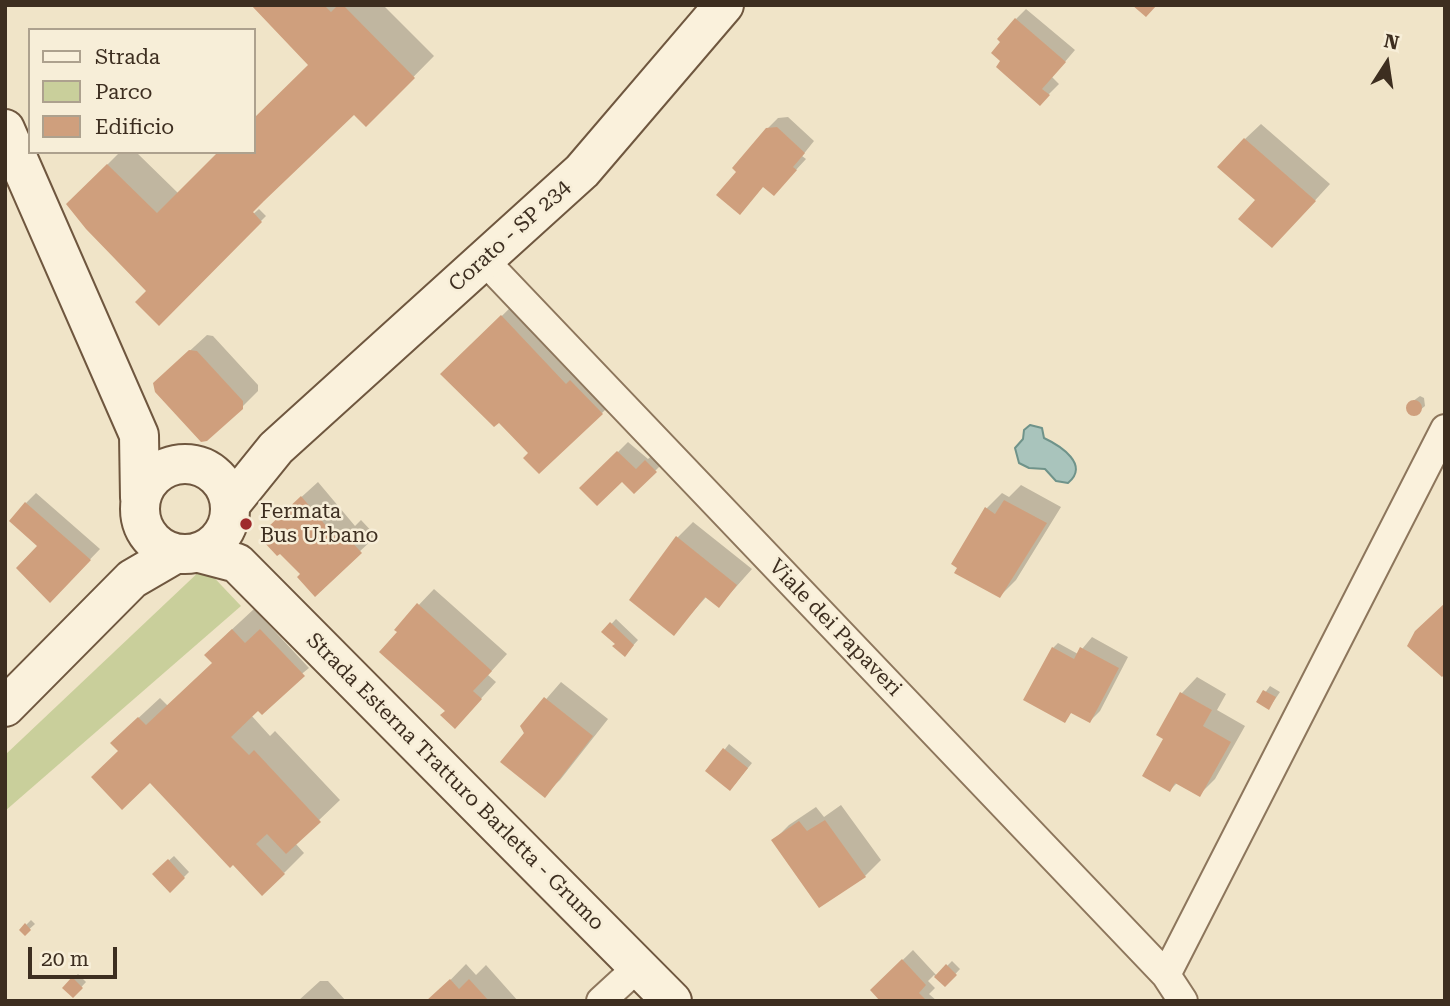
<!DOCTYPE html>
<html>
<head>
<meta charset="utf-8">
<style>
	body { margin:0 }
	#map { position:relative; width:1450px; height:1006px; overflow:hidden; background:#f0e4c8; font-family:"Roboto Serif",serif }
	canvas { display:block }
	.frame { position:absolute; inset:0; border:7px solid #3d2e20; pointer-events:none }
	.legend { position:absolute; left:28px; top:28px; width:228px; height:126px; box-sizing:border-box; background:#f7eed8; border:2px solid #ada18e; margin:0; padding:9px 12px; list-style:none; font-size:21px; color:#3d2e20 }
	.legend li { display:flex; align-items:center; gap:14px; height:35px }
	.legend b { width:35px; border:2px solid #ada18e }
	.north { position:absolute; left:1352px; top:28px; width:70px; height:70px; -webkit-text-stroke:5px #f7eed8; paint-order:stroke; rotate:12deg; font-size:19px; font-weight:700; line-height:28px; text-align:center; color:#3d2e20 }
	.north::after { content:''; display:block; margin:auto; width:24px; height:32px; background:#3d2e20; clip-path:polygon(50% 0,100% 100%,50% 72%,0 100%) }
	.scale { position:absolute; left:28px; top:947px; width:89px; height:32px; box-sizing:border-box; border:4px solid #3d2e20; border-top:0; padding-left:9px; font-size:21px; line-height:24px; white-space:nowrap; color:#3d2e20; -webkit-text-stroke:5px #f7eed8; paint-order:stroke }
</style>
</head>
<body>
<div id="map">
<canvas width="1450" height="1006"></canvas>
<div class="frame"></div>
<ul class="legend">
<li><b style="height:9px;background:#faf1dc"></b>Strada</li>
<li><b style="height:19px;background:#c9cf9b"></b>Parco</li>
<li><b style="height:19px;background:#cf9f7d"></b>Edificio</li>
</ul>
<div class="north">N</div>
<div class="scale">20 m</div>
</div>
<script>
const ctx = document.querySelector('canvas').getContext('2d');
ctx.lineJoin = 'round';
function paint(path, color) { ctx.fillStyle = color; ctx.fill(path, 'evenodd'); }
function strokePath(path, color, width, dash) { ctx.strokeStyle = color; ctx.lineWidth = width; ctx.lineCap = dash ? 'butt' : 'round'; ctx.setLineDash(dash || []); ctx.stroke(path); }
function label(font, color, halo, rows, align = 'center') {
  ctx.font = font + ' "Roboto Serif",serif'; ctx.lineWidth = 5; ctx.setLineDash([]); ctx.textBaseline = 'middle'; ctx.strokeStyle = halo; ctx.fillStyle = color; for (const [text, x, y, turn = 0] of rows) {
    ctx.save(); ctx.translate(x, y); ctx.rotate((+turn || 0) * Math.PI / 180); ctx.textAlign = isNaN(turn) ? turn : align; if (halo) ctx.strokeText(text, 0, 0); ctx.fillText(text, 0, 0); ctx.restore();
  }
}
paint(new Path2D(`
	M204,567l37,39 -236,205v-56z`), '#c9cf9b');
const water = new Path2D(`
	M1030,425l12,3 2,10c17,8 46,27 24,45l-12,-2 -11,-12 -16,-1 -10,-5 -4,-15 8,-9 1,-9z`);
paint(water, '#a9c4bc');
strokePath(water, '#6f938a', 2);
paint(new Path2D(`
	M254,5h129l51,51 -68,69 -12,-13 -91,88 -20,23 16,-14 7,7 -107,107 -10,-32 -81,-87 52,-52h16l43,42 75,-42v-32l56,-55z
	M1026,9l49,41 -23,27 7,7 -19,19 -24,-84z
	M788,117l26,24 -12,15 4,3 -22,24 -20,3 -26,-14 29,-43 11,-11z
	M1261,124l69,60 -42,46 -31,-30 -12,-61z
	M517,301l101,96 -16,16 -71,40 -32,-32 -56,-47z
	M207,335l6,1 45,49v6l-17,17 -70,-40z
	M1420,396l4,2 1,8 -6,5 -9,2 -2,-5 1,-4z
	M628,442l20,17 9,-8 9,9 -32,32 -12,-12 -40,8z
	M318,482l37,44 6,-6 15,16 -61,58 -41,-62 11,-20z
	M1021,485l40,22 -45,73 -16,16 -14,-87 16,-16 7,4z
	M36,493l64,56 -50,52 -10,-55 -14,-43z
	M693,522l59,47 -33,37 -12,-10 -33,37 -42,-33 46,-63z
	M434,589l73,65 -19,21 8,7 -41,45 -59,-98z
	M254,609l55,59 -58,47 19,21 5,-5 65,69 -45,43 9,10 -20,20 -164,-122 13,-28 27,-25 8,8 46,-43 13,-29z
	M616,619l22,21 -9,10 -25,-18z
	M1092,637l36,20 -28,54 -10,10 -18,-10 -7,10 -40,-21 28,-52 5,-5 20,11z
	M1197,677l29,17 -9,16 28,16 -30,53 -16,16 -21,-13 -8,8 -4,-51 16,-46z
	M561,682l47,37 -48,61 -16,15 -22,-68z
	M1270,686l10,6 -11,16 -10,-7z
	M729,744l23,19 -17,21 -27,-13z
	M841,805l40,55 -16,16 -91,-36 15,-15 27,-18 8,10z
	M174,856l15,16 -19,19 -16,-17z
	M31,920l4,4 -10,9 -4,-3z
	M913,950l24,26 15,-15 8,8 -15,16 -11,-10 -6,6 7,7 -6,6 8,7h-54l-11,-11z
	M466,964l10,11 10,-10 32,36h-88z
	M78,974l8,8 -13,14 -9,-8z
	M320,981h8l18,20h-48z`), '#0003');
paint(new Path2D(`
	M251,5h73l7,7 7,-7h5l72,73 -49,49 -12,-12 -90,86 -11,11 9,10 -103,104 -24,-24 11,-11 -60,-62 -20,-25 41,-40 50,49 61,-61h36v-34l54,-53z
	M1132,5h25l-11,12z
	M1015,18l51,44 -24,27 8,6 -10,11 -44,-39 4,-6 -9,-8 9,-11 -3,-3z
	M777,127l28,26 -12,14 4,3 -23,26 -11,-9 -23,28 -24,-20 20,-23 -4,-4 34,-40z
	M1244,138l72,63 -44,47 -34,-29 17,-19 -38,-33z
	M501,315l65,69 4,-4 33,34 -64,60 -16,-16 5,-5 -29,-30 -5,4 -54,-53z
	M189,350l8,1 46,50v8l-36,32 -6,1 -46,-50 -2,-9z
	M1406 408a8 8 0 1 1 16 0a8 8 0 1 1-16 0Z
	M617,451l19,18 9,-9 12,12 -23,22 -12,-12 -25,24 -18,-18z
	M301,496l37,44 6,-6 18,19 -47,44 -18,-20 3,-3 -20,-20 -3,2 -14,-15 9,-8 -5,-5z
	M1004,500l43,23 -47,75 -46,-25 3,-5 -6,-4 34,-57 10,7z
	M25,502l66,58 -41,43 -34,-35 21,-22 -28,-25z
	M676,536l61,49 -18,23 -14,-11 -31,39 -45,-36z
	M417,603l75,68 -19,20 9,8 -27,30 -15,-14 5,-4 -66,-59 18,-20 -3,-2z
	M1445,603v71l-3,3 -35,-31 8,-15z
	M610,622l24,23 -9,12 -13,-11 3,-2 -14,-12z
	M232,629l13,14 15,-14 45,47 -43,39 -4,-4 -27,26 18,18 5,-5 67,72 -35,32 -19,-20 -11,10 29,30 -23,22 -29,-31 -3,3 -80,-85 -28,27 -31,-33 27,-26 -8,-8 28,-26 8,8 66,-62 -8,-8z
	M1052,647l22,12 6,-12 39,21 -29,55 -19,-10 -6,10 -42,-23z
	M1263,690l13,7 -7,13 -13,-8z
	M1180,692l32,18 -9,16 28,16 -31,55 -25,-14 -5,9 -28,-16 21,-37 -7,-4z
	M544,697l49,39 -48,62 -45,-36 24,-29 -4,-7z
	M723,748l25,20 -18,23 -25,-20z
	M825,820l41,57 -47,31 -48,-68 28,-19 8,10z
	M168,859l17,19 -15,15 -18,-19z
	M25,923l6,7 -6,6 -6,-6z
	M902,959l24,26 -7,8 8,8h-47l-10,-11z
	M946,964l11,11 -12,12 -11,-10z
	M72,977l11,11 -10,10 -11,-10z
	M450,979l9,10 10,-10 20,22h-63z`), '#cf9f7d');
const street = new Path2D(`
	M483,259l683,716 17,26
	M1166,975l279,-546
	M601,1001l37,-34`);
const secondary = new Path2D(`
	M5,129l134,306 1,63
	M140 509a45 45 0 1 1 90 0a45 45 0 1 1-90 0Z
	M230,505l46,-57 306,-277 142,-166
	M199,553l38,10 435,438
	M5,707l127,-128 43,-25`);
strokePath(street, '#8d765c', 32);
strokePath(secondary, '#6f573f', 42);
strokePath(street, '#faf1dc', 28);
strokePath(secondary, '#faf1dc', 38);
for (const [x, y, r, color] of [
	[246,524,7,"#9e2a2b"]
]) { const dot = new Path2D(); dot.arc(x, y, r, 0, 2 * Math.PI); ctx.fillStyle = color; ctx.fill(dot); strokePath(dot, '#f7eed8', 2.5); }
label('21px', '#3d2e20', '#f7eed8', [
	["Corato - SP 234",510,236,-42],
	["Viale dei Papaveri",835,628,46],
	["Strada Esterna Tratturo Barletta - Grumo",455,782,45]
]);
label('21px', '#3d2e20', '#f7eed8', [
	["Fermata",260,512],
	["Bus Urbano",260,536]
], 'left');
</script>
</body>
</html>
